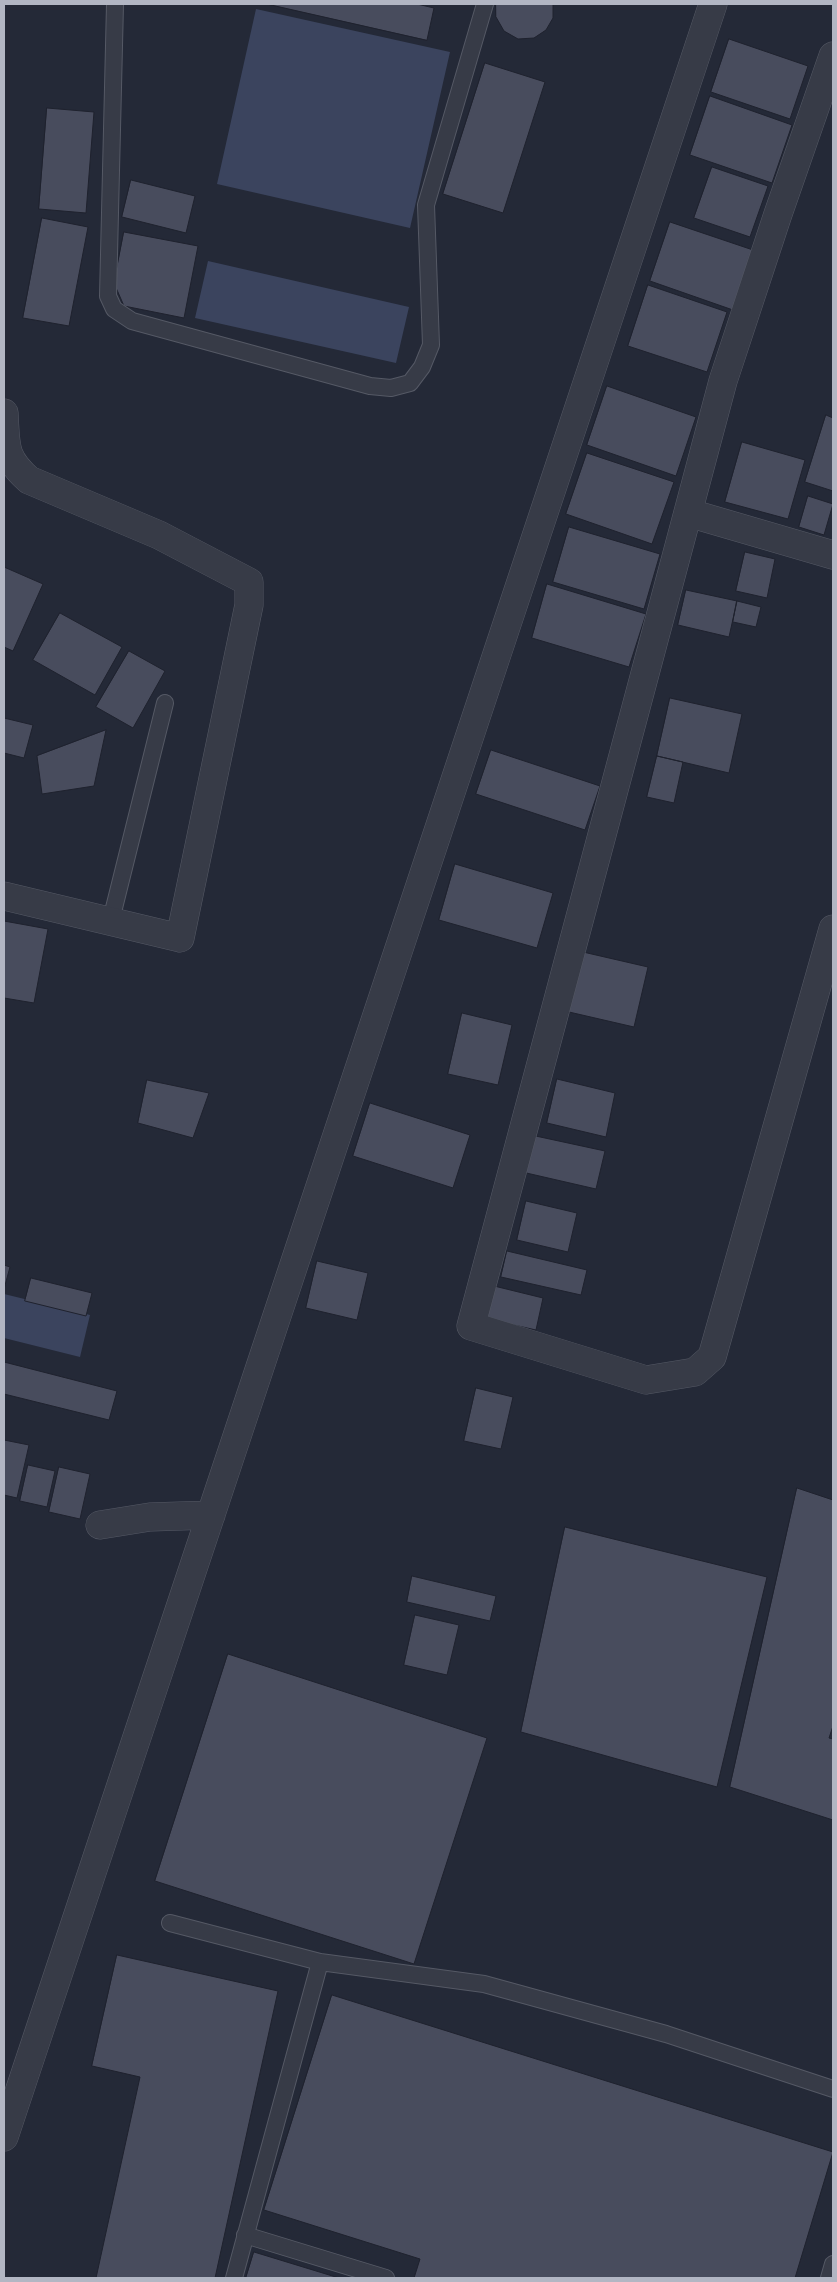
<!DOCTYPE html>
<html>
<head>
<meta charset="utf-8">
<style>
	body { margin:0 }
	#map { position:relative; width:837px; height:2282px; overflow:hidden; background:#242937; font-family:Karla,sans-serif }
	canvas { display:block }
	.frame { position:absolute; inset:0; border:5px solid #b2b6c3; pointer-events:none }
</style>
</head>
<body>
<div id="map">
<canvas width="837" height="2282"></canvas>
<div class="frame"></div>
</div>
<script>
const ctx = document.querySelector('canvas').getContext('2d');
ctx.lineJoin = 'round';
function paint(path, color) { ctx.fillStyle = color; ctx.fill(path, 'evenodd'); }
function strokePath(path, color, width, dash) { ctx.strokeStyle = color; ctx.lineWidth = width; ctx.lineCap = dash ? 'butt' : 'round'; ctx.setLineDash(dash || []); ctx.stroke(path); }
paint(new Path2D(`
	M256,9l194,43 -40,176 -193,-44z
	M208,261l201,46 -13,56 -201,-45z
	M4,1294l86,21 -10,42 -76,-19z`), '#3b445e');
const building = new Path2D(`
	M267,4h150l17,4 -7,32z
	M496,4h57v14l-7,12 -12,8 -16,1 -14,-8 -8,-14z
	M729,39l79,27 -18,53 -79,-27z
	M485,63l60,19 -42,131 -60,-19z
	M710,96l82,29 -20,58 -82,-28z
	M47,108l47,4 -8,101 -47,-4z
	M712,167l56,19 -18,51 -56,-19z
	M131,180l64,16 -9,37 -64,-16z
	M42,218l46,9 -19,99 -46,-8z
	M670,222l83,28 -20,60 -83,-29z
	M124,232l74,14 -14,72 -60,-12 -10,-23z
	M648,285l79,27 -20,60 -79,-26z
	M607,386l89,31 -20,59 -89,-31z
	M826,415l7,3v73l-28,-9z
	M742,442l63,18 -17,59 -63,-17z
	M587,453l87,29 -22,62 -86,-30z
	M808,496l25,8 -9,31 -25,-8z
	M569,527l91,27 -16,55 -91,-27z
	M745,552l30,7 -8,39 -31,-7z
	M4,567l39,17 -30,67 -9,-4z
	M547,584l99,30 -17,53 -97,-29z
	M686,590l51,11 -8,36 -51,-12z
	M737,601l24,6 -5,20 -23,-5z
	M60,613l62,34 -27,48 -62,-35z
	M129,651l36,20 -32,57 -37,-21z
	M670,698l72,16 -13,59 -72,-17z
	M4,718l29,7 -9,33 -20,-5z
	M106,730l-12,56 -52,8 -5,-38z
	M491,750l109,36 -15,44 -109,-36z
	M657,756l26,6 -9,41 -27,-6z
	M455,864l98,29 -16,55 -98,-28z
	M4,921l44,8 -14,74 -30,-5z
	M583,952l65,15 -14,60 -65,-15z
	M462,1013l50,12 -14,60 -50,-11z
	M557,1079l58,14 -9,44 -59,-14z
	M147,1080l62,13 -16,45 -55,-15z
	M370,1103l100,32 -17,53 -100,-32z
	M531,1135l74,16 -9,38 -74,-17z
	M526,1201l51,12 -9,39 -51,-12z
	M507,1251l80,19 -6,25 -80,-18z
	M317,1261l51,12 -11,47 -51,-12z
	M4,1265l6,2 -6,22z
	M31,1278l61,15 -6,23 -61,-15z
	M490,1285l53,13 -7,32 -53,-12z
	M4,1362l113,29 -8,29 -105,-26z
	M476,1388l37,9 -12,52 -37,-8z
	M4,1440l25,5 -12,53 -13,-3z
	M28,1465l27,6 -8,36 -27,-6z
	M59,1467l31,7 -10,45 -31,-7z
	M797,1488l36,12v226l-4,12 4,1v81l-103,-33z
	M565,1527l202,50 -50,210 -196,-55z
	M412,1576l84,20 -6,25 -83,-19z
	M415,1615l44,10 -12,50 -43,-10z
	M228,1654l259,84 -73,226 -259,-83z
	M117,1955l161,36 -63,287h-119l44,-201 -48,-11z
	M332,1995l501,157 -38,126h-381l6,-19 -156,-49z
	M254,2252l85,26h-93z`);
paint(building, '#484c5d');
strokePath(building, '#1f222e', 1);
const service = new Path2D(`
	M115,4l-7,292 6,13 18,12 238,65 21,2 19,-5 12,-16 9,-22 -5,-140 59,-201
	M111,920l54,-217
	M170,1923l150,39 164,22 182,50 167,55
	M245,2235l141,43
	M234,2278l86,-316
	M829,2278l4,-14`);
const minor = new Path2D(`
	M833,56l-55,158 -55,167 -252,945 175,54 49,-8 17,-15 121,-428
	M4,413c2,33 -1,44 25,67l130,55 90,47v23l-69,333 -176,-42
	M689,513l144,42
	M100,1525l50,-8 61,-2
	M4,2137l709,-2133`);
strokePath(service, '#555965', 18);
strokePath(minor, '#555965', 29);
strokePath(service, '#373b47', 16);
strokePath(minor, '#373b47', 28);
</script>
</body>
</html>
